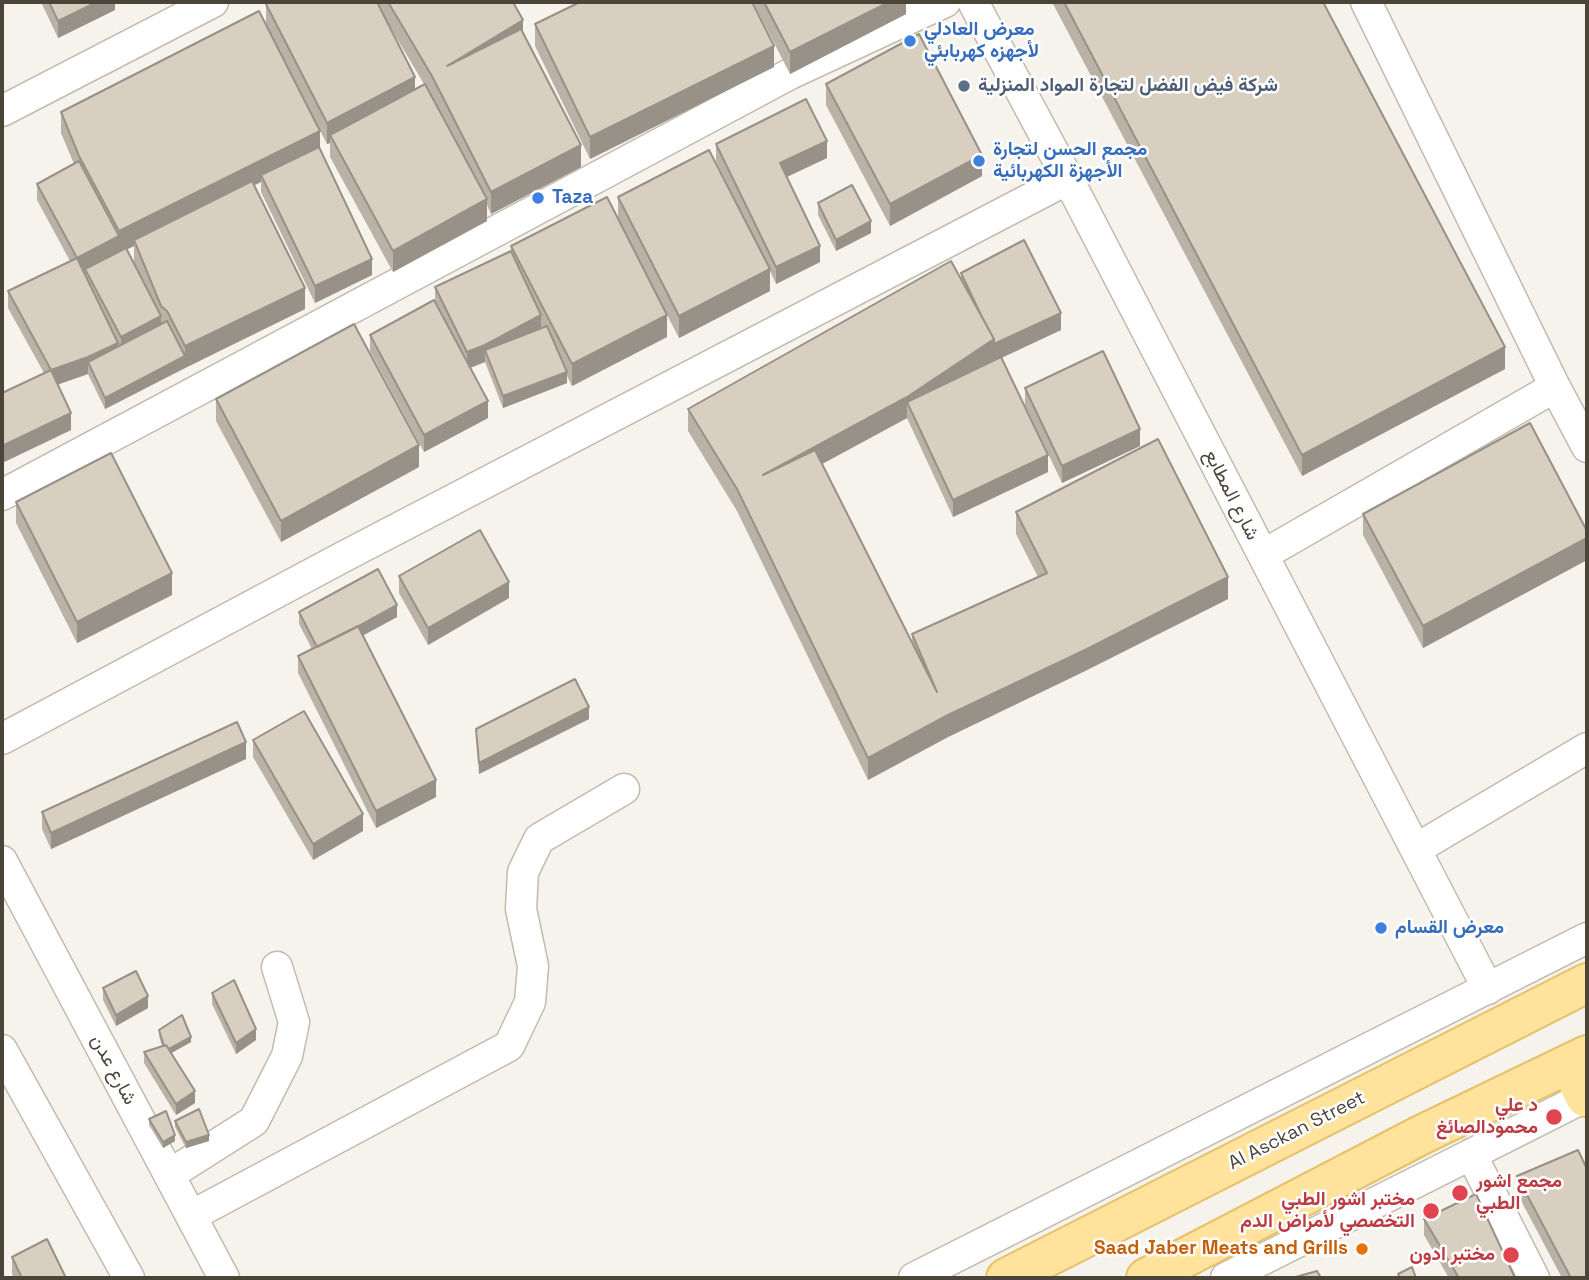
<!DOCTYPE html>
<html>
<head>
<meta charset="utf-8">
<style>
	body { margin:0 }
	#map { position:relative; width:1589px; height:1280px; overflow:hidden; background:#f6f3ec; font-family:"Space Grotesk",sans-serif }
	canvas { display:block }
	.frame { position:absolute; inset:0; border:4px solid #4b4439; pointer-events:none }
</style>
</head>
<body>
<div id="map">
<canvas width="1589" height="1280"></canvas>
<div class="frame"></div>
</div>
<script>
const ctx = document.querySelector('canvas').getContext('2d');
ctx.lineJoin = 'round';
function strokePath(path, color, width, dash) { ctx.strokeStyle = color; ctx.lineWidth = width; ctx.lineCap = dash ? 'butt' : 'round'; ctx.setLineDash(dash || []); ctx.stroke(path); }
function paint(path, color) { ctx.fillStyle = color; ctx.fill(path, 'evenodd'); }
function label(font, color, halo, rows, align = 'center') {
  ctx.font = font + ' "Space Grotesk",Vazirmatn,sans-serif'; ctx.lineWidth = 5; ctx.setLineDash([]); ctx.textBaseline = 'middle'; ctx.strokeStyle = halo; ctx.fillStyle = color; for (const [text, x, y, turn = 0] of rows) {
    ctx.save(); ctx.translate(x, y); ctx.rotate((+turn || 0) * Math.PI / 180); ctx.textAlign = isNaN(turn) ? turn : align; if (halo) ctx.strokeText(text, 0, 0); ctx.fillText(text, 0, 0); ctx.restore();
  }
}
const minor = new Path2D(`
	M973,2l95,177 420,810
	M1366,2l189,385 32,60
	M2,111l211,-109
	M2,495l788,-421 155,-72
	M1263,555l292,-168
	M2,739l341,-182 725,-378
	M1416,849l171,-101
	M2,861l222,417
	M2,1050l127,228
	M1471,1154l63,124
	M169,1175l85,-54 33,-65 7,-34 -17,-55
	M191,1216l318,-170 21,-44 3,-36 -12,-57 2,-37 16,-33 85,-50
	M914,1278l673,-340
	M1226,1278l361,-182`);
const major = new Path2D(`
	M1569,1064l16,33
	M1006,1278l581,-295
	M1146,1278l275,-143 166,-80`);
strokePath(minor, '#c2bbae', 33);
strokePath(major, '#e6c16a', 42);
strokePath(minor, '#fff', 30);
strokePath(major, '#ffe39c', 38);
paint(new Path2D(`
	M41,2h74v8l-57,28z
	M269,2h244l10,30 58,135 -90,47 -4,-9v16l-94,51 -63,-115v-14l-3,1 -23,-44 16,50 52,125 -57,28 -54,-111v-10l-7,3 51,124 -120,59 -80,41 -17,-35 -30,10 13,46 -69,33v-70l42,-20 -36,-65v-17l62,-30 -33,-61v-16l37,-20 -13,-31v-21l205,-88v-20zM383,15l41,69 -9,5zM134,246v16l-7,-13z
	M753,2h153v12l-116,60z
	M1052,2h271l182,367 -203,107z
	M535,24l239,43 -184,92 -55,-113z
	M826,84l156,92 -92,50 -64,-121z
	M716,144l111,14 -40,19 33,85 -44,22 -6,-13v20l-91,47 -51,-99 39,98 -95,49 -5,-10v7l-64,25 -18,-46 -15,6 18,50 -64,34 -54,-101v-16l65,-34v-14l76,-36v-5l107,-28v-21l132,34 -34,-70z
	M818,203l53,30 -35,18 -18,-36z
	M961,273l100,57 -60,28 47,114 -95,45 -46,-99 -85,46 90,179v-9l126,-57 -22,-43v-22l212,87 -143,72 -137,66 -80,43 -131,-269 -49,-80v-22l273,-129z
	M1025,388l115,58 -78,37 -37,-78z
	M216,399l203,68 -138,75 -65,-121z
	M16,502l156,93 -95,48 -61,-120z
	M1363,514l224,17v29l-164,88 -60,-113z
	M399,576l110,22 -81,47 -29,-52z
	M299,612l98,5 -34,18 73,162 -60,31 -78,-155v-17l14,-7 -13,-25z
	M589,719l-110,55 -3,-45z
	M253,740l110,91 -50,29 -60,-103z
	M246,759l-195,90 -9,-20v-17z
	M103,988l45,20 -32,18 -13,-26z
	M212,993l44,47 -20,14 -24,-50z
	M159,1030l32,12 -20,11 24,50 -19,12 -32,-52v-11l18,-6 -3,-10z
	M149,1119l26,22 -12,7 -14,-23z
	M175,1121l34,20 -23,7 -11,-21z
	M1517,1176l70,102h-25l-45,-85z
	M1424,1219l91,59h-66l-25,-43z
	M12,1257l54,21h-52l-2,-4z`), '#bab2a6');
paint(new Path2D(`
	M97,2h18v8l-57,28v-17z
	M889,2h17v12l-116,60v-22z
	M523,20v22l-76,24z
	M774,46v21l-184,92v-22z
	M415,77v21l-85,37v8l-3,1v-21z
	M320,131v22l-59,22v7l-125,63 -2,-5v6l-57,28v-16l42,-22v-5z
	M827,141v17l-47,22v-17z
	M581,145v22l-90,47v-22z
	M982,155v21l-92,50v-22z
	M487,199v22l-94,51v-21z
	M871,221v12l-35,18v-11z
	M820,246v16l-44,22v-17z
	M372,259v16l-57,28v-17z
	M770,269v22l-91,47v-22z
	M305,288v21l-120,59 -80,41v-11l80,-42v-10z
	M1061,313v17l-154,72v16l-144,78v-21l231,-136z
	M541,315v17l-56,18v12l-18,7v-17z
	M667,315v22l-95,49v-22z
	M161,316v11l-40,22v-12z
	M118,343v16l-30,3v12l-37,13v-17z
	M1505,347v22l-203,107v-21z
	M567,372v11l-64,25v-12z
	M488,401v17l-64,34v-17z
	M71,413v17l-69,33v-17z
	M1140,429v17l-78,37v-17z
	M419,445v22l-138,75v-21z
	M1048,455v17l-95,45v-17z
	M1587,538v22l-164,88v-22z
	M172,573v22l-95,48v-21z
	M1228,577v22l-143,72 -137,66 -80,43v-22l80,-43z
	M509,582v16l-81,47v-17z
	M397,605v12l-79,43v-12z
	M589,707v12l-110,55v-11z
	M246,742v17l-195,90v-16z
	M436,780v17l-60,31v-17z
	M363,814v17l-50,29v-16z
	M148,996v12l-32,18v-11z
	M256,1029v11l-20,14v-11z
	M191,1037v5l-25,14v-5z
	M195,1091v12l-19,12v-11z
	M175,1135v6l-12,7v-6z
	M209,1135v6l-23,7v-6z`), '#979187');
const building = new Path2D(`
	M49,2h48l-39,19z
	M269,2h108l38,75 -88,46 -61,-119z
	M388,2h125l10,18 -76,46 74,-37 60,116 -90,47 -59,-116z
	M580,2h172l22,44 -184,91 -55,-113z
	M764,2h125l-99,50z
	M1064,2h259l182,345 -203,108z
	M259,11l61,120 -201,100 -40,-75 -18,-44z
	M919,34l63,121 -92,49 -64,-120z
	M425,84l62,115 -94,52 -63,-116z
	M806,99l21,42 -47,22 40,83 -44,21 -60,-123z
	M319,147l53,112 -57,27 -54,-111z
	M709,150l61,119 -91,47 -61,-119z
	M79,161l40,75 -42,22 -40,-74z
	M252,181l53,107 -120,58 -18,-35 -6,-5 -27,-66z
	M852,185l19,36 -35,19 -18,-37z
	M607,197l60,118 -95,49 -61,-118z
	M1024,240l37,73 -67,31v-5l-13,-24 -20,-42z
	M126,248l35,68 -40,21 -36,-68z
	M511,251l30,64 -56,30 -18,7 -32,-65z
	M77,258l41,85 -30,14 -37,13 20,43 -69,33v-53l49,-23 -43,-79z
	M951,261l43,78 -87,58 -144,78 52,-25 122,242 -25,-58 135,-61 -31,-61 142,-73 70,138 -143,73 -137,65 -80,43 -131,-269 -49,-80z
	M434,300l54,101 -64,34 -54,-100z
	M167,321l18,35 -80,42 -17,-36z
	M354,324l65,121 -138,76 -65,-122z
	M547,326l20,46 -64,24 -18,-46z
	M1103,351l37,78 -78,37 -37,-78z
	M1001,357l47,98 -95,45 -46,-98z
	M1530,423l57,108v7l-164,88 -60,-112z
	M111,453l61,120 -95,49 -61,-120z
	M480,530l29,52 -81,46 -29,-52z
	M378,569l19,36 -38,21 -42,21 -18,-35z
	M358,626l78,154 -60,31 -78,-155z
	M575,679l14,28 -110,56 -3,-34z
	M304,711l59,103 -50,30 -60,-104z
	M237,722l9,20 -195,91 -9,-21z
	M136,971l12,25 -32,19 -13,-27z
	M234,980l22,49 -20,14 -24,-50z
	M182,1015l9,22 -22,12 -3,-4 -2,1 -5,-16z
	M166,1045l29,46 -19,13 -32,-52z
	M199,1109l10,26 -23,7 -11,-21z
	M166,1111l9,24 -12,7 -14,-23z
	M1578,1150l9,19v109h-16l-54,-102z
	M1476,1194l39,84h-56l-35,-59z
	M47,1239l19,39h-44l-10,-21z
	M1412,1267l4,11h-16l-2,-4z
	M1317,1271l4,7h-29z`);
paint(building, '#d8cfc1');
strokePath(building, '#979187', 2);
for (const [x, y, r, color] of [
	[910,41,7,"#3f7fe0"],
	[964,86,7,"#5c6f8a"],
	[979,161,7,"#3f7fe0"],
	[538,198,7,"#3f7fe0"],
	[1381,928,7,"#3f7fe0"],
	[1554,1117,9,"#e0444e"],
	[1460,1193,9,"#e0444e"],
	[1431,1211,9,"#e0444e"],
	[1362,1249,7,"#e8710a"],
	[1511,1255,9,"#e0444e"]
]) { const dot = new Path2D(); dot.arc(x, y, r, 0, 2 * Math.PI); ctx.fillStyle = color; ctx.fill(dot); strokePath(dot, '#fff', 2.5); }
label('bold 19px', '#366cbe', '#fff', [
	["معرض العادلي",924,30],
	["لأجهزه كهربابئي",924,52],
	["مجمع الحسن لتجارة",993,150],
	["الأجهزة الكهربائية",993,172],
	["Taza",552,198],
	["معرض القسام",1395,928]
], 'left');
label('bold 19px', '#4e5e75', '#fff', [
	["شركة فيض الفضل لتجارة المواد المنزلية",978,86]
], 'left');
label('19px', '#4b4439', '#fff', [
	["شارع المطابع",1231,495,63],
	["شارع عدن",113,1070,62],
	["Al Asckan Street",1297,1131,-27]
]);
label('bold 19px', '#be3a42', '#fff', [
	["د علي",1538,1106],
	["محمودالصائغ",1538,1128],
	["مجمع اشور",1476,1182,"left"],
	["الطبي",1476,1204,"left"],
	["مختبر اشور الطبي",1415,1200],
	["التخصصي لأمراض الدم",1415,1222],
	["مختبر ادون",1495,1255]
], 'right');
label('bold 19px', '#c56008', '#fff', [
	["Saad Jaber Meats and Grills",1348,1249]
], 'right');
</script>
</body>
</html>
